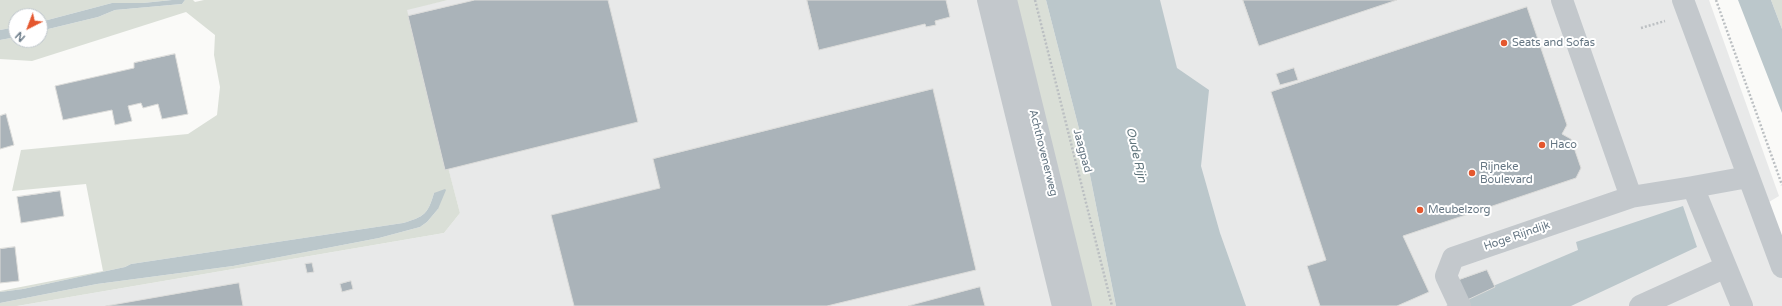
<!DOCTYPE html>
<html>
<head>
<meta charset="utf-8">
<style>
	body { margin:0 }
	#map { position:relative; width:1782px; height:306px; overflow:hidden; background:#fafaf8; font-family:"Varela Round",sans-serif }
	canvas { display:block }
	.north { position:absolute; left:8px; top:8px; width:40px; height:40px; box-sizing:border-box; background:#fff; border:1px solid #c1c8cd; border-radius:50%; rotate:222deg; font-size:11px; font-weight:700; line-height:16px; text-align:center; color:#657683 }
	.north::after { content:''; display:block; margin:auto; width:14px; height:18px; background:#e4572e; clip-path:polygon(50% 0,100% 100%,50% 72%,0 100%) }
</style>
</head>
<body>
<div id="map">
<canvas width="1782" height="306"></canvas>
<div class="north">N</div>
</div>
<script>
const ctx = document.querySelector('canvas').getContext('2d');
ctx.lineJoin = 'round';
function paint(path, color) { ctx.fillStyle = color; ctx.fill(path, 'evenodd'); }
function strokePath(path, color, width, dash) { ctx.strokeStyle = color; ctx.lineWidth = width; ctx.lineCap = dash ? 'butt' : 'round'; ctx.setLineDash(dash || []); ctx.stroke(path); }
function label(font, color, halo, rows, align = 'center') {
  ctx.font = font + ' "Varela Round",sans-serif'; ctx.lineWidth = 4; ctx.setLineDash([]); ctx.textBaseline = 'middle'; ctx.strokeStyle = halo; ctx.fillStyle = color; for (const [text, x, y, turn = 0] of rows) {
    ctx.save(); ctx.translate(x, y); ctx.rotate((+turn || 0) * Math.PI / 180); ctx.textAlign = isNaN(turn) ? turn : align; if (halo) ctx.strokeText(text, 0, 0); ctx.fillText(text, 0, 0); ctx.restore();
  }
}
paint(new Path2D(`
	M448,0h540l66,306h-1037l427,-73 16,-20 -54,-204z
	M1129,0h580l70,196 -20,12 23,43v55h-558z`), '#e8e9e9');
paint(new Path2D(`
	M0,0h172l-29,3h-31l-72,19v-6h-24v11l-16,3z
	M185,0h8l2,2 9,-2h244l-41,10 53,203 -16,20 -427,73h-17v-3l97,-19 136,-18 146,-28 41,-11 7,-5 11,-13 -4,-16c-6,21 -10,24 -31,30l-272,41 -6,3 -102,22 -23,3v-1l103,-20 -17,-87 -74,7 9,-41 167,-16 29,-19 3,-28 -6,-32 1,-20 -29,-23 -154,49 -32,-2v-19l16,-3v3h24v-9l58,-14 17,-7 67,-6z
	M988,0h58l41,160 29,146h-62z
	M1771,0h11v29z`), '#dadfd7');
paint(new Path2D(`
	M172,0h13l-3,4 -67,6 -17,7 -58,14v-9l72,-19h31z
	M1046,0h114l17,68 32,22 -8,76 19,67 26,73h-130l-29,-146z
	M1738,0h33l11,29v84z
	M16,27v10l-16,3v-10z
	M445,189l1,1 -8,19 -11,13 -7,5 -41,11 -146,28 -136,18 -97,19v-11l23,-3 102,-22 6,-3 272,-41c21,-6 25,-9 31,-30z
	M1683,206l14,41 -126,59h-125l132,-56 -2,-8z`), '#bbc7cb');
const building = new Path2D(`
	M475,0h133l30,122 -193,48 -37,-154z
	M807,0h139l4,17 -15,4 1,4 -10,2 -1,-3 -106,26z
	M1243,0h154l-138,46z
	M1527,7l40,118 -5,9 9,5 10,29 -5,10 -173,58 26,56 -32,14h-77l-13,-40 19,-6 -55,-168z
	M175,54l13,60 -26,5 -4,-15 -15,4 -2,-5 -13,3 4,15 -17,4 -3,-15 -49,10 -8,-34 79,-18v-5z
	M1294,68l4,12 -18,5 -4,-11z
	M933,89l43,181 -149,36h-253l-23,-91 109,-27 -7,-29z
	M6,114l8,31 -14,4v-33z
	M60,191l4,25 -43,7 -4,-26z
	M15,247l4,34 -19,2v-34z
	M312,263l2,9 -7,1 -2,-9z
	M1487,270l8,17 -30,14 -9,-20z
	M351,281l2,8 -11,3 -2,-8z
	M239,283l4,23h-137z
	M980,287l5,19h-77l7,-2z`);
paint(building, '#aab3b9');
strokePath(building, '#dcdcda', 1);
strokePath(new Path2D(`
	M1035,0l77,306
	M1716,0l66,185
	M1641,28l24,-7`), '#bbbfc2', 2.5, [2, 2]);
strokePath(new Path2D(`
	M988,0l75,306
	M1006,0l75,306
	M1562,0l69,197 62,-10 49,119
	M1683,0l99,267
	M1693,187l55,-10
	M1460,306l-14,-30 7,-18 178,-61
	M1640,306l86,-39`), '#c3c8cc', 22);
for (const [x, y, r, color] of [
	[1504,43,4,"#e4572e"],
	[1542,145,4,"#e4572e"],
	[1472,173,4,"#e4572e"],
	[1420,210,4,"#e4572e"]
]) { const dot = new Path2D(); dot.arc(x, y, r, 0, 2 * Math.PI); ctx.fillStyle = color; ctx.fill(dot); strokePath(dot, '#fff', 1.5); }
label('11px', '#657683', '#fff', [
	["Seats and Sofas",1512,43],
	["Haco",1550,145],
	["Rijneke",1480,167],
	["Boulevard",1480,180],
	["Meubelzorg",1428,210]
], 'left');
label('11px', '#657683', '#fff', [
	["Jaagpad",1082,151,75],
	["Achthovenerweg",1043,153,76],
	["Hoge Rijndijk",1517,236,-19]
]);
label('italic 12px', '#60757c', '#fff', [
	["Oude Rijn",1136,155,77]
]);
</script>
</body>
</html>
